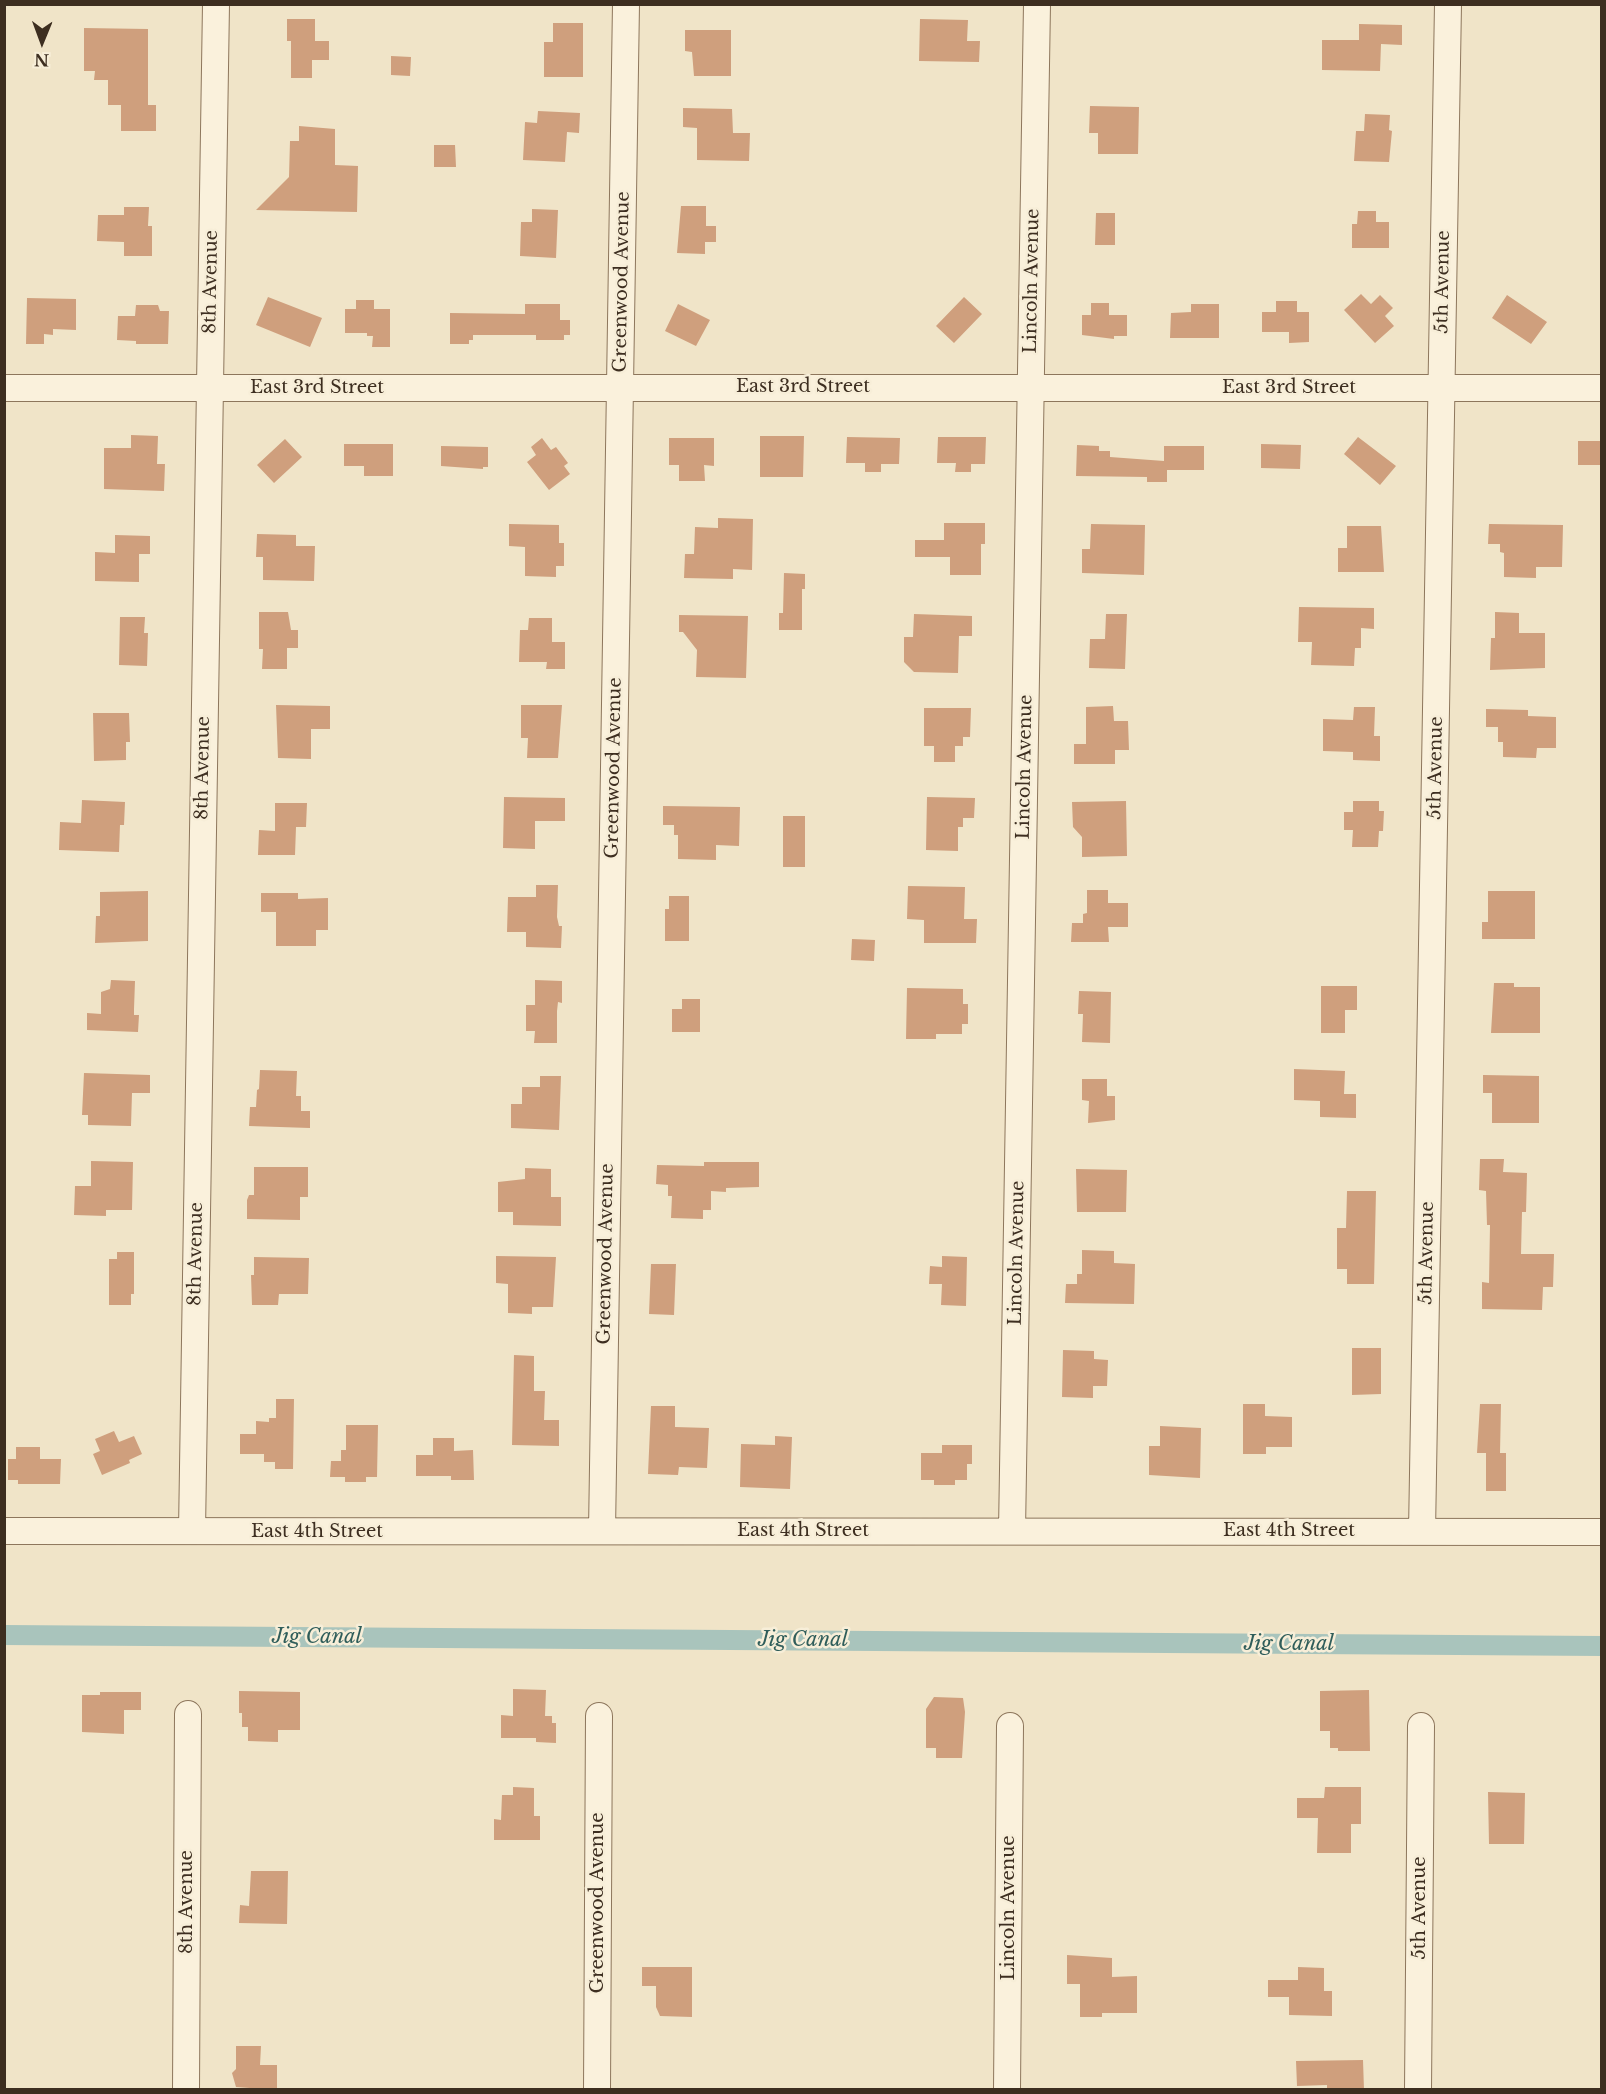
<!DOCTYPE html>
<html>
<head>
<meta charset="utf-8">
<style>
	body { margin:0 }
	#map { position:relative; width:1606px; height:2094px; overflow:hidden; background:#f0e4c8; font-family:"Libre Baskerville",serif }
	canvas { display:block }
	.frame { position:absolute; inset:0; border:6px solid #3d2e20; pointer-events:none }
	.north { position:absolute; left:12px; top:12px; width:60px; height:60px; -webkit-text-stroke:4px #f7eed8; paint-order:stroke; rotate:181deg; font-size:16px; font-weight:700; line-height:24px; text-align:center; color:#3d2e20 }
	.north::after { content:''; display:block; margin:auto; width:21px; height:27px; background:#3d2e20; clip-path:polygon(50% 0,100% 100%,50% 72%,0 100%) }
</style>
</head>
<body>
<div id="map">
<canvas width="1606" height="2094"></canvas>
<div class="frame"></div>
<div class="north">N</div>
</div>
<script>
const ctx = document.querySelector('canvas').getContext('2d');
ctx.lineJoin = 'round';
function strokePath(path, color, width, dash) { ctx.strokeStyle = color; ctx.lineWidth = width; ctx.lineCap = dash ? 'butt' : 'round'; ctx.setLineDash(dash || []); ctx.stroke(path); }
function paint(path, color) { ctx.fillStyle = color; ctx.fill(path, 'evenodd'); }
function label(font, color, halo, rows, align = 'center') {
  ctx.font = font + ' "Libre Baskerville",serif'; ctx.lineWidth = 5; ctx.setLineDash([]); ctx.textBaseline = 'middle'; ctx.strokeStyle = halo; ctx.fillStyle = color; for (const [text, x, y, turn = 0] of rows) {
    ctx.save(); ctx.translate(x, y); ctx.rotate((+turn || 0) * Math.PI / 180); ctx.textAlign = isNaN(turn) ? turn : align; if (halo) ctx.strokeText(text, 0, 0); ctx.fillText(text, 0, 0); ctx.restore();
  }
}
strokePath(new Path2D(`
	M4,1635l1598,11`), '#a9c4bc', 20);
paint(new Path2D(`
	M287,19h28v22h14v19h-17v18h-21v-37h-4z
	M920,19l48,1 -1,21h13l-1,21 -60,-1z
	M553,23h30v54h-39v-35h9z
	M1359,24l43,1v20l-21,-1 -1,27 -58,-1v-30h37z
	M84,28l64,1v76h8v26h-35v-26h-13v-25h-14l1,-9h-11z
	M685,30h46v46h-37l-2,-24 -7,-1z
	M391,56l20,1 -1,19 -19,-1z
	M1090,106l49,1 -1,47h-40v-21h-9z
	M683,108l49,1 1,24h17l-1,28 -52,-1v-32l-14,-1z
	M538,111l42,2 -1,20 -12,-1 -2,30 -42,-2 2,-38 12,1z
	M1365,114l25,1 -1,15 3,1 -3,31 -35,-1 2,-30h8z
	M299,126l36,3v36l23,1 -1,46 -101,-2 33,-33 1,-36h9z
	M434,145h21l1,22h-22z
	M681,206h25v20h10v16h-11v12l-28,-1z
	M124,207h25l-1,19h4v30h-28v-14l-27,-1 1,-26h26z
	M532,209l26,1 -2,48 -36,-2 1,-34h11z
	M1358,211h18v11h13v26h-37v-24h5z
	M1096,213h19v32h-20z
	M1361,294l10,10 9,-9 13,13 -8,8 9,10 -19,17 -31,-33z
	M1507,295l40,27 -16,22 -39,-26z
	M268,297l54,21 -12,29 -54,-22z
	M964,297l18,17 -28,29 -18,-17z
	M27,298l49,1v31l-23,-1v6l-9,-1v10h-18z
	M356,300h18v9h16v38h-18l1,-11h-6v-3h-22v-24h11z
	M1276,301h21v11h12v30l-20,1v-11h-27v-20h14z
	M1091,303h18v12h18v21h-13v3l-32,-4v-20h9z
	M525,304h35v16h10v15h-6v5h-28v-5h-63v5h-4v4h-19v-31l75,1z
	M678,304l32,16 -14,26 -31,-15z
	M1191,304h28v34h-49l1,-25 20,-1z
	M136,305h22l2,6h9l-1,33h-32v-3l-19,-1 1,-24h17z
	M131,435l27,1 -1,28h8l-1,27 -60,-2v-41h27z
	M760,436h44l-1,41h-43z
	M847,437l53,1 -1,26h-18v8h-16v-9h-19z
	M938,437h48l-1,27h-14v8h-16l1,-9h-19z
	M1358,437l38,29 -16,19 -36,-31z
	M542,438l9,12 5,-3 12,16 -4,3 6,8 -21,16 -22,-28 9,-7 -5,-8z
	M669,438h45v28l-10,-1 1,16h-26v-16h-10z
	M285,439l17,18 -28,26 -17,-18z
	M1578,441h24v24h-24z
	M344,444h49v32h-29v-10h-20z
	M1261,444l40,1 -1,24 -39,-1z
	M1077,445l22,1v5h11v6l54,4v-15h40v24h-37v12h-20v-5l-71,-1z
	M441,446l47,1v20h-5v2l-42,-3z
	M718,518l35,1 -1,51 -19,-1v10l-49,-1 1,-24h9l1,-27 23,1z
	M944,523h41v21h-4v31h-31v-18h-35v-17h29z
	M509,524l50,1v18h5v23h-8v11l-31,-1v-29l-16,-1z
	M1091,524l54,1 -1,50 -62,-2v-24h8z
	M1489,524l74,1 -1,42h-26v11l-32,-1v-24l-4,-1v-8h-12z
	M1347,526h34l3,46h-46v-24h9z
	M257,534l39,1v11h19l-1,35 -51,-1v-23h-7z
	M115,535l35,1v18h-11v28l-44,-1v-29l20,1z
	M784,573l21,1v15h-3v41h-23v-17h4z
	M1299,607l75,1v21l-13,-1v20h-6l-1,18 -43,-1 1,-23h-14z
	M259,612h29l3,18h7v18h-11v21h-25l1,-20h-4z
	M1495,612l24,1v20h26v35l-55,2 1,-32h4z
	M914,614l58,2v20h-13l-1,37 -44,-1 -10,-10v-25h9z
	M1106,614h21l-2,55 -36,-1 1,-29h15z
	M679,615l69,1 -2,62 -50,-1 1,-27 -14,-18h-4z
	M120,617h25l-1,16h4l-1,33 -28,-1z
	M529,618h23v24h13v27h-19l1,-7h-28l1,-32h8z
	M276,705l54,1v23h-19v30l-33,-1z
	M521,705h41l-4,53h-31l1,-20h-7z
	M1113,706l1,15h14l1,29h-14v14h-41v-20h12v-37z
	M1354,707h21l-1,29h6v25l-27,-1v-8l-30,-1v-32l30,1z
	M924,708h47l-1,29h-7v9h-8v16h-21v-16h-10z
	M1486,709l42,1v6l28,1v31h-19l-1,10 -33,-1v-15h-5v-15h-12z
	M93,713h36l1,29h-4v18l-32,1z
	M504,797l61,1v23h-30v28l-32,-1z
	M927,797l48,1 -1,20h-11v9h-5v24l-32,-1z
	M82,800l43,2 -1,23h-4l-1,27 -60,-2 1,-28 21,1z
	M1126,801l1,55 -45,1v-20l-9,-10 -1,-25z
	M1353,801h26v10h5l-1,20h-4l-1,16h-26l1,-17h-9v-18h9z
	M275,803h32l-1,24h-10l-1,28h-37l1,-25 16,1z
	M663,806l77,1 -1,39 -23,-1v15l-38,-1v-24h-4v-10h-11z
	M783,816h22v51h-22z
	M536,885h22l-1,32 2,9h3l-1,22 -35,-1v-15h-19l1,-35h28z
	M908,886l57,1 -1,32h13l-1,24h-52v-23l-17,-1z
	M1087,890h21v13h20v24h-20l1,15h-38l1,-19h11v-9l4,-1z
	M148,891v50l-53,2 1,-27h4v-24z
	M1488,891h47v48h-53v-17h6z
	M261,893h37v6l30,-1v32h-12v16h-40v-34h-15z
	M669,896h20v45h-24v-32h4z
	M852,939l23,1 -1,21 -23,-1z
	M111,980l24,1 -1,28v6h5l-1,17 -51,-2v-17l14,1v-22l9,-3z
	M535,980l27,1v22l-4,-1 -1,9v32h-23l1,-12h-9v-26h9z
	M1494,983h20v4h26v46h-49z
	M1321,986h36v24h-12v23h-24z
	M907,988l56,1v15h5v20h-6v10h-26v5h-30z
	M1079,991l32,1 -1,51 -28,-1 1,-28h-5z
	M682,999h18v33h-28v-23h10z
	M1294,1069l51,2 -1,23h12v24l-36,-1v-16l-26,-1z
	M260,1070l37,1 -1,25h5v15h9v17l-61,-2 1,-19h6l1,-17 2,-1z
	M84,1073l66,2v18h-18l-1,33 -43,-1v-10h-6z
	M1483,1075l56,1v47h-47v-30h-9z
	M540,1076h21l-2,54 -48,-2v-24h11v-17h18z
	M1082,1079h25v17h8v24l-27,3 1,-22 -7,-1z
	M1480,1159h24l-1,13 24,1 -1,39h-4l-1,42h33l-1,33h-10l-1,23 -60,-1v-27l7,1 1,-58h-3l-1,-34 -7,-1z
	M91,1161l42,1 -1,48h-26v6l-32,-1 1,-29h16z
	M704,1162h55v25l-33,1v4l-15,-1v19h-8v9l-32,-1 1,-22h-4v-11l-12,-1 1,-19 47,1z
	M254,1167h54v30h-8v23l-53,-1v-19l2,-5h5z
	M525,1168l26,1v28h10v29l-48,-1v-13h-15v-30l27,-3z
	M1076,1169l51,1 -1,42h-49z
	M1347,1191h29l-2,93h-27v-15h-10v-41h9z
	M1082,1250l32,1v12l21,1 -1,40 -69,-1 1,-19h11v-10h5z
	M117,1252h17v42h-3v11h-22v-46h8z
	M496,1256l60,1 -3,50h-21v7l-24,-1v-29l-12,-1z
	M942,1256l25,1 -1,49 -25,-1 1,-21h-13l1,-18 12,1z
	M254,1257l55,1 -1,36h-29l-1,11h-26l-1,-30h3z
	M651,1264h25l-2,51 -25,-1z
	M1352,1348h29v46l-29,1z
	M1063,1350l31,1v8l14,1 -1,26h-14v12l-31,-1z
	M514,1355l20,1v35h11l-1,29h15v26l-47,-1z
	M276,1399h18l-1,70h-18v-7h-11v-8h-24v-20h16v-13l13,1v-4h7z
	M1243,1404h22v12l27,1v30h-26v7h-23z
	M1480,1404h21l-1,49h6v38h-20v-38h-9z
	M651,1406h24v21l34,1 -2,40 -28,-1 -1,8 -30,-1z
	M346,1425h32l-1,52h-11v5h-21v-5h-15l1,-16h10v-11h5z
	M1160,1426l41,2 -1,50 -51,-3v-29h11z
	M114,1431l5,11 15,-6 8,18 -13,6 1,3 -28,12 -9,-21 7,-3 -5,-12z
	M775,1436l17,1 -2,52 -50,-2 1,-43 34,1z
	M433,1438h21v13l19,-1 1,30h-23v-4h-35v-21h17z
	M942,1445h30v19h-5v16h-12v5h-21v-5h-13v-27h21z
	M16,1447h24v12h21l-1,25h-42v-4h-10v-21h8z
	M513,1689l33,1 -1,26h7v7h4v20l-20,-1v-4h-35v-23l12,1z
	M1369,1690l1,61h-32v-3h-8v-17h-10v-40z
	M239,1691l61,1v38h-22v12l-30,-1v-14h-6v-14h-3z
	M100,1692h41v18h-17v24l-42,-2v-37h18z
	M934,1697l29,1 2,14 -3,46h-26v-10h-10v-39z
	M513,1787l21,1v28h6v24h-46v-21l7,1 1,-25h11z
	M1325,1787h36v37h-10v29h-34l1,-35h-21v-20h27z
	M1488,1792l37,1 -1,51h-35z
	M251,1871h37l-1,53 -48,-1 1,-18 9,1z
	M1067,1955l45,3v19l25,-1v37h-35v4h-22v-33h-13z
	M642,1967h50v50l-32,-1 -4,-9v-21h-14z
	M1298,1967l26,1v23h8v25l-43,-1v-18h-21v-17h30z
	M236,2046h25l-1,19h17v25l-41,-3 -4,-14 4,-4z
	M1363,2060l1,30h-37v-5l-30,1 -1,-25z`), '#cf9f7d');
const minor = new Path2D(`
	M4,388h1598
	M1012,1530l25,-1526
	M4,1531l1598,1
	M192,1531l24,-1527
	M602,1531l24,-1527
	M1422,1531l26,-1527
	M186,2090l2,-376
	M597,2090l2,-374
	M1007,2090l3,-364
	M1418,2090l3,-364`);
strokePath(minor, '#8d765c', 28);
strokePath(minor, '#faf1dc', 26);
label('18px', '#3d2e20', '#f7eed8', [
	["Lincoln Avenue",1032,281,-89],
	["8th Avenue",211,282,-89],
	["Greenwood Avenue",622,282,-89],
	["5th Avenue",1443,282,-89],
	["East 3rd Street",803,387],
	["East 3rd Street",317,388],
	["East 3rd Street",1289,388],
	["Lincoln Avenue",1025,767,-89],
	["8th Avenue",203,768,-89],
	["Greenwood Avenue",614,768,-89],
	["5th Avenue",1436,768,-89],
	["Lincoln Avenue",1017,1253,-89],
	["5th Avenue",1427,1253,-89],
	["8th Avenue",196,1254,-89],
	["Greenwood Avenue",606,1254,-89],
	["East 4th Street",803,1531],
	["East 4th Street",1289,1531],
	["East 4th Street",317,1532],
	["8th Avenue",187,1902,-90],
	["Greenwood Avenue",598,1903,-90],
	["Lincoln Avenue",1009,1908,-90],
	["5th Avenue",1420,1908,-90]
]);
label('italic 20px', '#2f5d5a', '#f7eed8', [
	["Jig Canal",317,1637],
	["Jig Canal",803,1640],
	["Jig Canal",1289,1644]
]);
</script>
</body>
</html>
